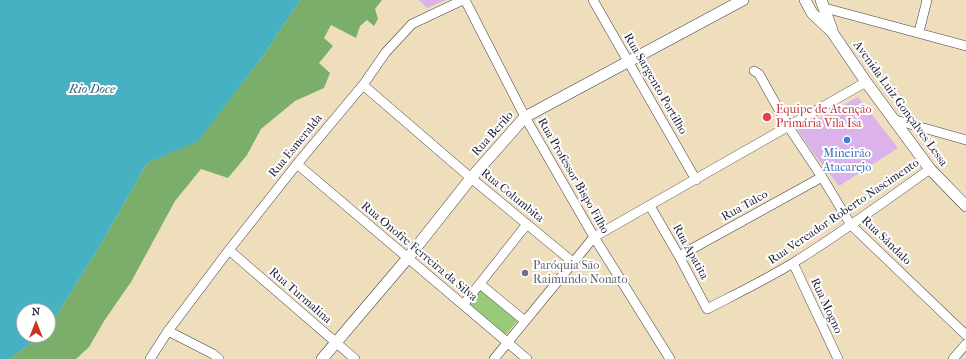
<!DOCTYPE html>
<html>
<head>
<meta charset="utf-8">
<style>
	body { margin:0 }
	#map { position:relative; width:966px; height:359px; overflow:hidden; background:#eedebc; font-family:"IM FELL French Canon",serif }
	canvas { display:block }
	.north { position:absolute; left:16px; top:303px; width:40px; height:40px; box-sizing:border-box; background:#fff; border:1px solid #a7a7b1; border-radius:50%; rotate:0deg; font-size:11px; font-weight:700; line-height:16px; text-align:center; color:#22223b }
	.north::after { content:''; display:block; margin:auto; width:14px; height:18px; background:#c8321e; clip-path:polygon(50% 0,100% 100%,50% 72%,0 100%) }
</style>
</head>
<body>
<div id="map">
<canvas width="966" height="359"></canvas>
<div class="north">N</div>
</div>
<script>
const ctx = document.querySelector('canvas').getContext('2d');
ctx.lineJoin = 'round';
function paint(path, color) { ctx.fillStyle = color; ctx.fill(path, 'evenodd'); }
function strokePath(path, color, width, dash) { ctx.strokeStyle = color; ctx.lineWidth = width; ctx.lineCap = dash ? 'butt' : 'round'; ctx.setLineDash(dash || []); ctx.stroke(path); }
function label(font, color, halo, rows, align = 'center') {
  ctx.font = font + ' "IM FELL French Canon",serif'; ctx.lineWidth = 4; ctx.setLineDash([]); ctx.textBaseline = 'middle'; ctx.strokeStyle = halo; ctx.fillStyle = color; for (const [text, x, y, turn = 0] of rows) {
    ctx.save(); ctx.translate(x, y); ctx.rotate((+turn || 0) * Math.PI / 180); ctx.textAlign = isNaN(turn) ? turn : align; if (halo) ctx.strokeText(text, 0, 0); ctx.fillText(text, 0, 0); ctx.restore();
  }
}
paint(new Path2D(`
	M480,286l39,33 -15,18 -39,-32z`), '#98ca7a');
paint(new Path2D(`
	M300,0h82l-7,9 3,10 -4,7 -7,-6 -7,6 -4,12 -25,-13 -7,13 9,8 -14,17 11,10 -6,15 -29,13 -34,28 -14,26 -19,23 -27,-9 -26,32 -44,81 -27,39 -15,26 -13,12h-67l33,-24h6v-6l53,-85 46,-81 51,-23 65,-84z`), '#7aae6a');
paint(new Path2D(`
	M0,0h300l-37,56 -65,85 -51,22 -46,81 -53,85v-18h-24v24h18l-33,24h-9z`), '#45b1c2');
paint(new Path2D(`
	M419,0h27l-19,8z
	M858,97l40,51 -59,38 -25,-32 -16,-24z`), '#dbb2ea');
const minor = new Path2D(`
	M465,0l60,117 69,120 76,122
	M593,0l103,180
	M825,8l141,38
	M919,32l8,-32
	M754,71l5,3 29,52 34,51 29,48 115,110
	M363,85l108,93 103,85
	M892,119l74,21
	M297,164l230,195
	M650,206l29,50 28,53c29,-15 58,-29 86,-46 47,-29 92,-62 137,-94
	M229,250l126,109
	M679,256l143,-79
	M793,263l45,96
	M480,284l45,37
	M463,305l64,-81
	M168,331l45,23 6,5
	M150,359l18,-28 61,-81 68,-86 66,-79 23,-33 26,-28 51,-24
	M494,359l100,-122 272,-155
	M953,359l13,-15`);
const tertiary = new Path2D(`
	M805,0l7,13 20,19 34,50 64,87 36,37
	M821,0l11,30
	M322,359l85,-100 64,-81 54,-61 218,-117`);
strokePath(minor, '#413e4e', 10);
strokePath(tertiary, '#413e4e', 12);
strokePath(minor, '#fff', 9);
strokePath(tertiary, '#fff', 11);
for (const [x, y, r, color] of [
	[767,117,5,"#e0444e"],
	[847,140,4,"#3f7fe0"],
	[525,273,4,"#6b7280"]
]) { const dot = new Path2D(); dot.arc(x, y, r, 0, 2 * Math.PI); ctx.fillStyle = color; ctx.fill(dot); strokePath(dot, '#fff', 1.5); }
label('12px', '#22223b', '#fff', [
	["Rua Sargento Portilho",655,84,60],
	["Avenida Luiz Gonçalves Lessa",900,104,54],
	["Rua Berilo",493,134,-48],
	["Rua Esmeralda",296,146,-51],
	["Rua Professor Bispo Filho",573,176,60],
	["Rua Columbita",512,196,39],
	["Rua Talco",745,206,-29],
	["Rua Vereador Roberto Nascimento",844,212,-34],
	["Rua Sândalo",886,241,44],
	["Rua Onofre Ferreira da Silva",419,252,40],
	["Rua Apatita",690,252,61],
	["Rua Turmalina",300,296,41],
	["Rua Mogno",826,306,65]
]);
label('12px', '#be3a42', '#fff', [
	["Equipe de Atenção",776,110],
	["Primária Vila Isa",776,124]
], 'left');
label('12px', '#366cbe', '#fff', [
	["Mineirão",847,154],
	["Atacarejo",847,168]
]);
label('12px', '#5b616d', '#fff', [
	["Paróquia São",533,266],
	["Raimundo Nonato",533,280]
], 'left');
label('italic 13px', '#326278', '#fff', [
	["Rio Doce",92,90]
]);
</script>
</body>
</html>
